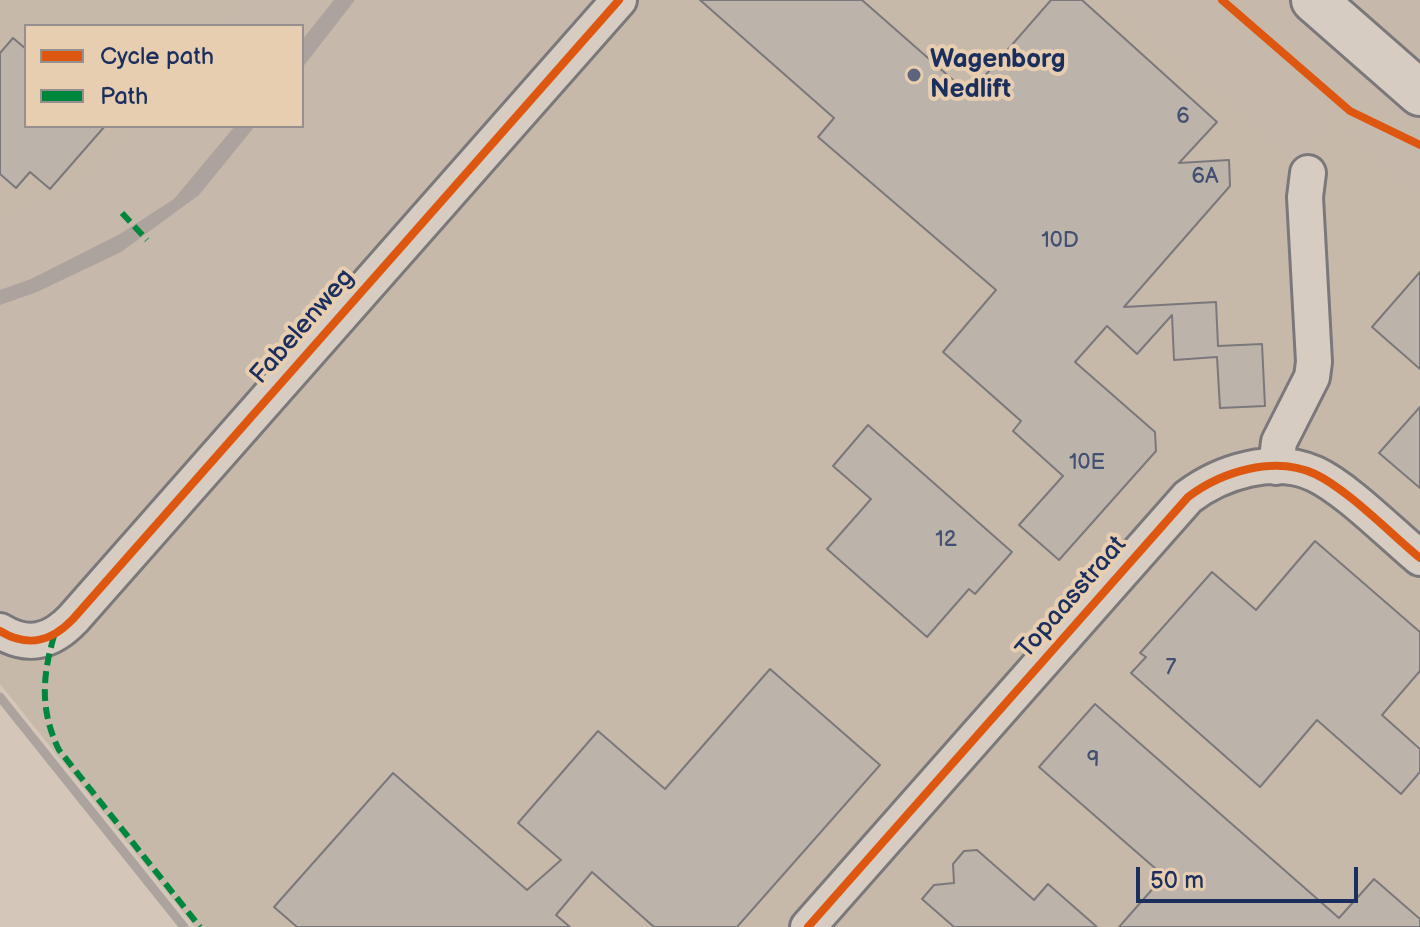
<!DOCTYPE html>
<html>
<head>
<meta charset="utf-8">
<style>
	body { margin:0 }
	#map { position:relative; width:1420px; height:927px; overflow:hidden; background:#d4c7b9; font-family:"Balsamiq Sans",sans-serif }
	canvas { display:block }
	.legend { position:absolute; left:24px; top:24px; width:280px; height:104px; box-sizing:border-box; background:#e8ceb0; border:2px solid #968e8f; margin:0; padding:10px 14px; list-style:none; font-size:24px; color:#1b2f5e }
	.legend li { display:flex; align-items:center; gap:16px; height:40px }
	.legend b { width:40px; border:2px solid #968e8f }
	.scale { position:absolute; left:1136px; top:867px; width:222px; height:36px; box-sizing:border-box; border:4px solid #1b2f5e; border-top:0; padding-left:10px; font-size:24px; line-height:28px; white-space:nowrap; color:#1b2f5e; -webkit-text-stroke:6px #e8ceb0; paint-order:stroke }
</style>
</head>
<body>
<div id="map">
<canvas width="1420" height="927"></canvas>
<ul class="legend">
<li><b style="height:10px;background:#de5710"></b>Cycle path</li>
<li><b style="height:10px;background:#00873e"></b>Path</li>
</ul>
<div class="scale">50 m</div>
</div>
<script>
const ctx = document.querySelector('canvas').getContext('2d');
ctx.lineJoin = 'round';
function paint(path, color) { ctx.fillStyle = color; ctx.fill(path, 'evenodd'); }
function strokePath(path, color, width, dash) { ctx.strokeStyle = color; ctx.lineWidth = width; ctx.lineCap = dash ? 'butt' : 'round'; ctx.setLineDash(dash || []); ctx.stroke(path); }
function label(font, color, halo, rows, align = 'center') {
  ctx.font = font + ' "Balsamiq Sans",sans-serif'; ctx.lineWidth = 8; ctx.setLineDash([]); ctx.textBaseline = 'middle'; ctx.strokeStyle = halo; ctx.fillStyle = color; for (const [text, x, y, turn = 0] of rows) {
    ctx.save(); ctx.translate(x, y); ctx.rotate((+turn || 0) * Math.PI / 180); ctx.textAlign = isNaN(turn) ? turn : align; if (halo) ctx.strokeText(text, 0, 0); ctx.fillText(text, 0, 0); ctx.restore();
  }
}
paint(new Path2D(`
	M0,0h1420v927h-1225l-195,-243zM26,26h276v100h-276z`), '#c7b9aa');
paint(new Path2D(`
	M245,0h89l-32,40v-14h-78z
	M355,0h235l-526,604c-24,18 -37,19 -64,8v-307l37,-13 84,-40 78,-57 56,-69h47v-58z
	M1110,0h99l127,111 -39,51z
	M1242,0h68l110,96v24l-59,-19 -34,-25z
	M1359,0h61v56z
	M1356,121l64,29v48l-73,-64z
	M141,126h94l-61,73 -54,35 -89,45 -31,11v-73l73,-25z`), '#c6b8aa');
paint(new Path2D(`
	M334,0h21l-53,68v-28z
	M235,126h20l-56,69 -78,57 -84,40 -37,13v-15l31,-11 89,-45 54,-35z`), '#ada39e');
strokePath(new Path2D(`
	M0,697l184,230`), '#ada39e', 9);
const building = new Path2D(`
	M700,0h162l107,94 82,-94h31l135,122 -38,41 50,-3 1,26 -106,121 92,-5 2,44 44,-2 3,62 -45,2 -3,-51 -43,3 -2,-45 -35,39 -30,-28 -32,36 80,70 1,19 -97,109 -40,-35 44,-49 -50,-45 8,-10 -78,-69 53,-62 -178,-153 16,-19z
	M13,38l13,11v77h79l-55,63 -20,-17 -14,16 -16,-14v-121z
	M1420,272v97l-48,-42z
	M1420,407v81l-41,-35z
	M868,425l144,127 -37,42 -6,-5 -42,48 -100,-88 44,-50 -38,-33z
	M1315,541l105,91v39l-38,44 38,34v23l-19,22 -84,-74 -57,67 -129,-114 15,-16 -6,-4 72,-81 44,38z
	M770,669l110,96 -143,162h-83l-62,-55 -36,43 14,12h-273l-23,-20 119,-134 134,117 34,-30 -43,-37 80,-92 67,58z
	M1095,704l244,214 35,-39 46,40v8h-301l45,-51 -125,-109z
	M977,850l57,50 14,-16 49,43h-143l-32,-28 12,-14 20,-2 -1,-19 11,-13z`);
paint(building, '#bcb3ab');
strokePath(building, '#7a787b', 2);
const minor = new Path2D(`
	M1276,467l3,-25 33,-65 2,-15 -9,-165 3,-24
	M0,631c28,17 51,11 73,-12l546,-619
	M808,927l380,-430c33,-25 86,-42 127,-23 32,15 76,60 105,84`);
const major = new Path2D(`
	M1314,0l106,93`);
strokePath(minor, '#7a787b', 40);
strokePath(major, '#7a787b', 50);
strokePath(minor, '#d6ccc1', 34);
strokePath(major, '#d6ccc1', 44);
strokePath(new Path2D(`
	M122,213l25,27
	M54,636c-12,41 -14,75 5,114l141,177`), '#00873e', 6, [12, 6]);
strokePath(new Path2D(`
	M1222,0l128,111 70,34
	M0,631c28,17 51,11 73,-12l546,-619
	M808,927l380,-430c33,-25 86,-42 127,-23 32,15 76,60 105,84`), '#de5710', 8);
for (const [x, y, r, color] of [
	[914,75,8,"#5c647e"]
]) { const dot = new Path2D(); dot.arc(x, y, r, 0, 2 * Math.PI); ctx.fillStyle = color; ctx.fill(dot); strokePath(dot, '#e8ceb0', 3); }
label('22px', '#435071', null, [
	["6",1183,117],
	["6A",1205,177],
	["10D",1060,241],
	["10E",1087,463],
	["12",946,540],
	["7",1171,668],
	["9",1093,760]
]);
label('bold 26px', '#1b2f5e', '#e8ceb0', [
	["Wagenborg",930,60],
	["Nedlift",930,90]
], 'left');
label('26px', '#1b2f5e', '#e8ceb0', [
	["Fabelenweg",303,327,-49],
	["Topaasstraat",1072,598,-49]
]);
</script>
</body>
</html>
